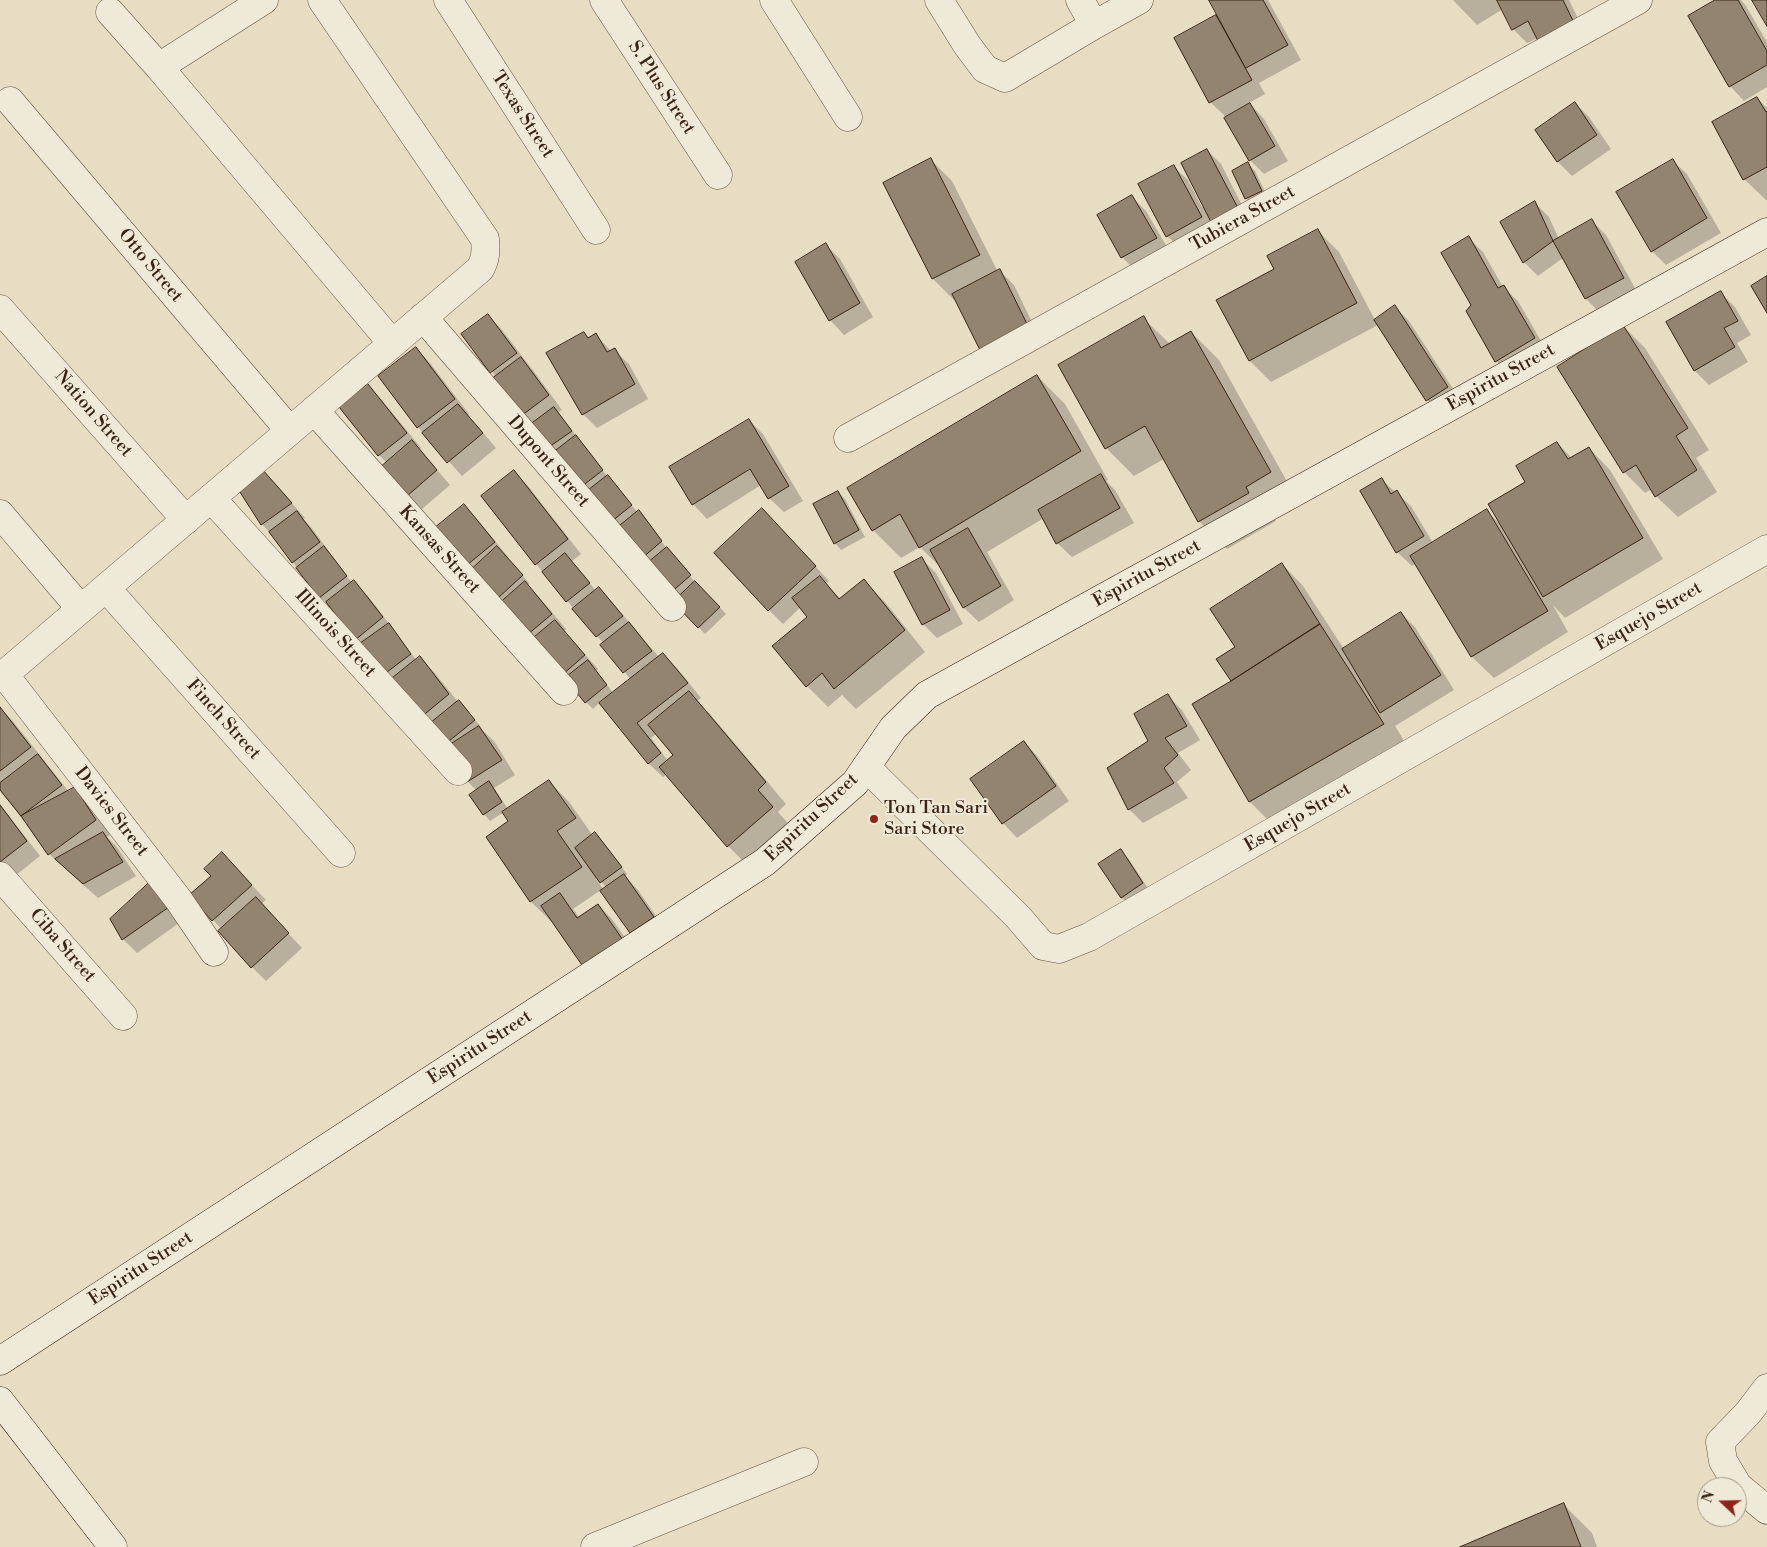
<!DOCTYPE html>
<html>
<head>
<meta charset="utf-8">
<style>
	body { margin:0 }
	#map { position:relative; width:1767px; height:1547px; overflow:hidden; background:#e6ddc3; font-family:"Libre Bodoni",serif }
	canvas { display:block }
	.north { position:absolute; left:1697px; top:1477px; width:50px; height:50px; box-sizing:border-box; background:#efe9d8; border:1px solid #a79a8a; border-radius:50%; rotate:291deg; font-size:14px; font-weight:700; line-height:20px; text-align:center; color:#3a2314 }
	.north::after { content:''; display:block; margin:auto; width:18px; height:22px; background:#8f2418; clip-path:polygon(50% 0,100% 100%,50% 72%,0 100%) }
</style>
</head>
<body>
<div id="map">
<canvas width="1767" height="1547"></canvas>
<div class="north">N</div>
</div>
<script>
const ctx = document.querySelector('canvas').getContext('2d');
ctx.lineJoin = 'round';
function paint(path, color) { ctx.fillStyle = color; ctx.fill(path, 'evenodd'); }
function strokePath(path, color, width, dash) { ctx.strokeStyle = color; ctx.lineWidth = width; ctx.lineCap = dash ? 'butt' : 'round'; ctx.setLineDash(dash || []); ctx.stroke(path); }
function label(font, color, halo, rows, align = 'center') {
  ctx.font = font + ' "Libre Bodoni",serif'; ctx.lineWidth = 4; ctx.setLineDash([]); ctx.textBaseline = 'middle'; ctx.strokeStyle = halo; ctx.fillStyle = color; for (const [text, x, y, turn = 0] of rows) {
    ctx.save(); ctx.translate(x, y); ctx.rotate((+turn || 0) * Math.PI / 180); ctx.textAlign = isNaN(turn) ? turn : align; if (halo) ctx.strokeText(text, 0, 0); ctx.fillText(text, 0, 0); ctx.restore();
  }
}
paint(new Path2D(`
	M1211,0h57l33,60 -42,23 6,11 -16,9 15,16 24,42 -24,13 -14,-14 -25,-44 -15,-14 6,-86 6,7z
	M1453,0h116l21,43 -34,18 -18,-23 -11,5 -14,-14 -10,-20 -26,16z
	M1718,0h23l5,6 21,36v45l-23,14 -14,-15z
	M1757,98l10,10v92h-1l-22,-21z
	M1575,103l14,14 22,32 -39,27 -14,-14 -21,-32z
	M1207,150l14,14 30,59 -25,13 -17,-17 6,13 -33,18 -15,-14 6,-70 15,14 14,27 2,-1z
	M931,160l21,21 46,91 2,-1 14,14 29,60 -87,-46 -2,1 -21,-21 -48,-95z
	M1672,160l15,14 34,59 -55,32 -14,-14z
	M1248,164l7,7 13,27 -15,7 -7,-7z
	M1132,197l14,14 24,41 -34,19 -14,-14z
	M1535,203l14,14 10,22 33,-18 14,14 31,57 -37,21 -14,-14 -23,-41 -25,18 -14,-14z
	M1318,231l21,21 36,68 20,-13 14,14 52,80 -20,13 -14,-14 -49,-75 -107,57 -21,-21 -32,-60 58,-31z
	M1468,238l15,14 20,35 15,14 30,52 -38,22 -14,-14 -24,-55z
	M826,245l14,14 33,58 -29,18 -14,-15z
	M1721,293l14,14 16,28 -14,8 11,19 -39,23 -14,-14z
	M488,315l14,15 33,43 27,37 -4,2 49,64 31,37 8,6 21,30 29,34 30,31 -21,20 -31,-32 -138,-173 -73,-95z
	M1143,318l27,26 21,-12 28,28 79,141 -25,14 3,6 -49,28 -28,-28 -35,-62 -30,17 -28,-28z
	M1623,326l22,22 64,102 -13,8 21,34 -39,25 -22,-21 -4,-7 -7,4 -21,-21z
	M584,333l5,6 7,-4 15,16 3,-1 15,14 19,35 -51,29 -14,-14z
	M416,348l14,15 39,51 -1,1 28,33 -34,28 -44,-49 -38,-51z
	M1037,376l28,28 43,76 -2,1 9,9 19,33 -62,34 -15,-14 -13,-25 -57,34 27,48 -35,22 -15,-14 -21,-38 -23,-23 -19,11 -28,-28z
	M368,386l14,14 39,48 -2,1 31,36 -28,24 -14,-14 -21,-32 -8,-8z
	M749,420l14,14 40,67 -19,11 -15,-14 -8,-13 -54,34 -14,-15z
	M1557,443l15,15 17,-10 21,22 53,89 -98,59 -12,-13 15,27 -74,46 -22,-21 -56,-94 -4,3 -15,-14 -15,-72 29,26 22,37 54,-32 13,13 27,-41z
	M514,472l14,14 53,68 -9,7 24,30 3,-3 7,7 53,62 4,-3 14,14 24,30 -4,3 13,13 76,90 -8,8 15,17 -44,38 -21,-21 -61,-72 -4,3 -15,-14 -48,-61 -7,7 -7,-7 -83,-100 -35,-37 -5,-59 15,14 30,37 -1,1 22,25 -2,2 12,12 27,32 -2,2 34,38 -2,2 18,23 17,-14 -29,-35 2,-1 -68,-80zM657,733l18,22 -7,6 -17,-23z
	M276,485l29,33 -2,1 8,8 41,56 2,-1 14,14 49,65 3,-3 14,14 24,30 7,6 16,19 -1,1 14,13 21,34 -21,13 14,21 41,-28 21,22 23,33 2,-2 7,7 25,33 -2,2 13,14 29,42 -22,15 -14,-14 -30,-43 -28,19 7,9 18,-13 14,14 25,36 -84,-32 -22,-21 -43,-65 22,-16 -6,-9 -14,9 -6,-7 -7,-23 -9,-9 -21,-34 -120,-145 -7,-6 -49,-63 -9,-10zM596,879h2l9,9 -3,2z
	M838,492l7,7 20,38 -24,13 -6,-7z
	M776,524l53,57 -3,3 15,15 23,-18 21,21 40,50 -69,57 -14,-14 -14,12 -21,-21 2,-69 -8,-10 -18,17 -14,-14z
	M922,559l14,14 27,51 -26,14 -14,-14z
	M1282,564l21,22 41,63 57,-36 14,14 39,63 -59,36 16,26 -133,78 -28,-28 -56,-98 39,-22 4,-34z
	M1168,696l14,14 18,30 -22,13 13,17 -14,12 11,16 -45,25 -14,-14 21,-67z
	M0,708l12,12 57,72 6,-4 14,15 21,32 -3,2 10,10 19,29 -38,22 -49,-44 -49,-64z
	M1024,742l14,15 31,44 -52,37 -14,-15 -31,-44z
	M0,804l40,52 -29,23 -11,-11z
	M1121,851l7,7 21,32 -20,14 -7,-6 -22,-34z
	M222,854l44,46 -5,4 41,44 -36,33 -14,-14 -30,-37 -31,-35 22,-19z
	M165,897l17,24 -45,32 -14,-14z
	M1564,1505l28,28 5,14h-134z`), '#0003');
const building = new Path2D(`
	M1209,0h54l25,45 -42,23z
	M1497,0h66l14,29 -36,18 -13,-26 -16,9z
	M1715,0h23l29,51v14l-38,22 -41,-71z
	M1752,0h15v26z
	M1216,15l36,65 -43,23 -35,-65z
	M1757,97l9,15 1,-1v56l-24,13 -31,-58z
	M1575,102l22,33 -40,27 -22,-32z
	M1250,103l25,43 -26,15 -25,-43z
	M1207,149l31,59 -27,14 -30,-59z
	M931,158l49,97 -48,24 -49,-96z
	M1673,159l34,59 -56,34 -35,-60z
	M1248,162l14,29 -17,8 -13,-28z
	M1174,165l28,52 -36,20 -28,-53z
	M1132,195l25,43 -36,20 -24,-43z
	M1535,201l18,40 -30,22 -23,-41z
	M1592,219l32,59 -39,21 -32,-58z
	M1318,229l39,74 -108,58 -33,-61 58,-31 -7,-13z
	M1469,236l29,52 6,-3 31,53 -40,24 -29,-51 5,-6 -30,-52z
	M826,243l34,60 -31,18 -34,-59z
	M1000,269l30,61 -48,24 -30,-60z
	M1767,276v37l-16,-27z
	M1721,291l17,30 -14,7 11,19 -41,24 -28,-49z
	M1395,305l53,82 -22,14 -52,-81z
	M488,314l29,39 -27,20 -29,-39z
	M1144,316l17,32 30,-17 80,141 -25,15 3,6 -51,29 -53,-96 -40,23 -47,-84z
	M1623,325l65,103 -12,8 21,34 -42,27 -19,-32 -13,8 -66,-106z
	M584,332l4,6 8,-5 11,19 8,-4 20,36 -53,31 -36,-62z
	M416,347l39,52 -38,29 -39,-52z
	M521,357l28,38 -28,21 -28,-38z
	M1037,375l44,76 -162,97 -19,-34 -28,17 -25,-43z
	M368,384l39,49 -29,23 -39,-49z
	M458,404l25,29 -36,30 -25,-30z
	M554,407l18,24 -23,16 -18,-23z
	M749,419l40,67 -21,13 -18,-30 -58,36 -23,-38z
	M576,435l27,35 -22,17 -27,-35z
	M412,440l25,30 -30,26 -25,-30z
	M1557,442l11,17 21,-12 54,91 -100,59 -55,-93 37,-22 -9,-16z
	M262,469l30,34 -31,22 -23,-36z
	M514,470l54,69 -33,26 -54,-69z
	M1101,474l19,34 -64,36 -18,-34z
	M608,475l24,30 -21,17 -25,-30z
	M1382,478l9,16 6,-4 27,46 -28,17 -36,-62z
	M838,491l21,39 -25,14 -21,-40z
	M464,504l31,38 -28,23 -31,-38z
	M762,508l54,58 -48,45 -54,-58z
	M1487,509l61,102 -77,46 -61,-101z
	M639,510l23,31 -21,18 -24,-31z
	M297,511l23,31 -28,21 -23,-31z
	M968,528l33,58 -38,22 -33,-58z
	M324,546l23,30 -28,22 -23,-30z
	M497,546l26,29 -25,23 -26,-29z
	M667,547l24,28 -23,20 -24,-29z
	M565,553l25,30 -24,19 -24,-30z
	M922,557l28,53 -28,15 -28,-53z
	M1282,563l38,61 -89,57 -15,-22 19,-12 -25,-38z
	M820,576l19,23 25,-20 41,51 -71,59 -12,-16 -16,14 -34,-41 35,-29 -15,-19z
	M354,580l29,37 -28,23 -29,-38z
	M525,581l27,33 -25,21 -27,-32z
	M695,581l25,26 -22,21 -25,-26z
	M599,587l24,29 -27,21 -24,-28z
	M1401,612l40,63 -61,38 -38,-64z
	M555,620l30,35 -23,20 -31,-35z
	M629,622l23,29 -29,22 -23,-28z
	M389,623l22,31 -28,21 -22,-32z
	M1320,624l64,100 -135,78 -57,-98 39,-23z
	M663,653l25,30 -51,40 24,30 -13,11 -49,-61z
	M420,656l29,38 -29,24 -30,-38z
	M588,660l19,25 -22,18 -20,-25z
	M689,691l77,91 -8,8 15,17 -46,40 -68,-80 14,-12 -25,-30z
	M1168,694l19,32 -22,12 13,17 -14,13 10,15 -46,27 -21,-42 41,-27 -14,-27z
	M459,700l16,20 -32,26 -16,-20z
	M0,707l31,40 -31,24z
	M479,726l23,34 -35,22 -22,-34z
	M1024,741l32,45 -54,38 -32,-45z
	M38,754l24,31 -41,31 -21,-26v-7z
	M549,780l27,38 -19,13 25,36 -52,35 -44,-65 22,-16 -6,-9z
	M489,781l13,21 -19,13 -14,-20z
	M75,787l21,33 -48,35 -27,-39z
	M0,805l27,36 -27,21z
	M103,832l20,30 -40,22 -28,-25z
	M595,832l27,35 -22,16 -25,-35z
	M1121,849l22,34 -22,15 -23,-34z
	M222,852l30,33 -40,36 -23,-26 22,-19 -7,-7z
	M624,874l30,43 -24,16 -30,-42z
	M151,881l18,26 -47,33 -12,-21z
	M560,893l17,25 21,-14 25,36 -39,28 -43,-62z
	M256,897l33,36 -38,35 -33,-37z
	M1564,1503l17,44h-121z`);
paint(building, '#93846f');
strokePath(building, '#3a2314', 1);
const street = new Path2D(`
	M448,0l148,230
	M604,0l114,175
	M774,0l74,117
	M939,0l28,45 18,24 20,9 89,-53 45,-25
	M1080,0l14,25
	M110,12l49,55 233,276
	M159,67l105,-67
	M10,101l280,330
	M0,309l186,211
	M423,317l249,290
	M314,410l250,281
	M848,438l790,-438
	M211,498l247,273
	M0,514l81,95
	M106,588l235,265
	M4,674l174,225 36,53
	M0,678l480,-409c6,-10 6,-19 5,-30l-163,-239
	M866,767l152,150 25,29 16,3 30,-12 678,-388
	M0,876l123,140
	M1767,1388l-19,25 -28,29 3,19 15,25 29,24
	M595,1547l209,-85`);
const secondary = new Path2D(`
	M0,1361l765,-499 90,-79 38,-55 34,-33 840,-463
	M0,1401l113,146`);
strokePath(street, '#655240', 29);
strokePath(secondary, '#3a2314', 29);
strokePath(street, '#efe9d8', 28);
strokePath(secondary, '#efe9d8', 28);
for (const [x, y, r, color] of [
	[874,819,5,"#8f2418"]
]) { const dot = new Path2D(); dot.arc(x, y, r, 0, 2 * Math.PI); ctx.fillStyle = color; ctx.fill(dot); strokePath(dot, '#efe9d8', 2); }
label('18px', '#3a2314', '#efe9d8', [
	["S. Plus Street",661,88,57],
	["Texas Street",522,115,57],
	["Tubiera Street",1243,219,-29],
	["Otto Street",150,266,50],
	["Espiritu Street",1501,378,-29],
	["Nation Street",93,414,49],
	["Dupont Street",548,462,49],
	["Kansas Street",439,550,48],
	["Espiritu Street",1147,574,-29],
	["Esquejo Street",1649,617,-30],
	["Illinois Street",335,634,48],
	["Finch Street",223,720,48],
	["Davies Street",111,812,52],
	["Espiritu Street",812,818,-43],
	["Esquejo Street",1298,818,-30],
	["Ciba Street",62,946,49],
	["Espiritu Street",480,1048,-33],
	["Espiritu Street",141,1269,-33]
]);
label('18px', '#3a2314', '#efe9d8', [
	["Ton Tan Sari",884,809],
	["Sari Store",884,830]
], 'left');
</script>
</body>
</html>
